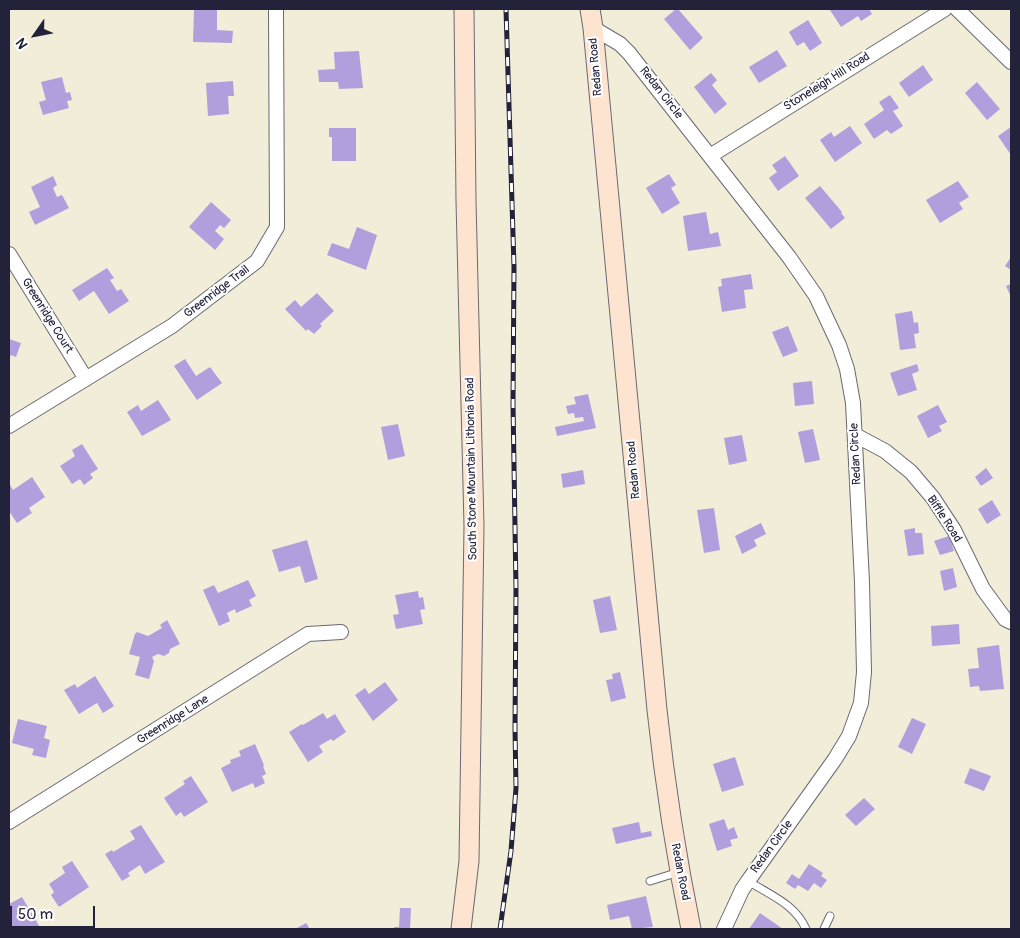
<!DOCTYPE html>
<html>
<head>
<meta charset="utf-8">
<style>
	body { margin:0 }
	#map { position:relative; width:1020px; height:938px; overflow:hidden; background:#f1edd8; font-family:Pangolin,sans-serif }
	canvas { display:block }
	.frame { position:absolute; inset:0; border:10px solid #22223b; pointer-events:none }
	.north { position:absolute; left:10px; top:10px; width:50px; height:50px; -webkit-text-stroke:4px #fff; paint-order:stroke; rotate:237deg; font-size:14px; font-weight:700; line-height:20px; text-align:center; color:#22223b }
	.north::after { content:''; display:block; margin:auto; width:18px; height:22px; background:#22223b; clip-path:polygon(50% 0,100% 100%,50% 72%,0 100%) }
	.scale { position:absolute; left:10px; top:906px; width:85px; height:22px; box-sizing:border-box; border:2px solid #22223b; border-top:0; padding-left:6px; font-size:15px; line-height:18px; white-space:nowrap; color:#22223b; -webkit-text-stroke:4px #fff; paint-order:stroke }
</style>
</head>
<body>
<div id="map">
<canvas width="1020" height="938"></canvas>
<div class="frame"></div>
<div class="north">N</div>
<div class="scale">50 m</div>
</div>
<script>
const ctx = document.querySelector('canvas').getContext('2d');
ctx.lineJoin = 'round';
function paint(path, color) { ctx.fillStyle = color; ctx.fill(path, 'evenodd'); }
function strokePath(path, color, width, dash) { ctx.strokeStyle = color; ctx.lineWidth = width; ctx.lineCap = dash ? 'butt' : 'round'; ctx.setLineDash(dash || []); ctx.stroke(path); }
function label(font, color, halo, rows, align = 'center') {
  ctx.font = font + ' Pangolin,sans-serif'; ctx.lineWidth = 4; ctx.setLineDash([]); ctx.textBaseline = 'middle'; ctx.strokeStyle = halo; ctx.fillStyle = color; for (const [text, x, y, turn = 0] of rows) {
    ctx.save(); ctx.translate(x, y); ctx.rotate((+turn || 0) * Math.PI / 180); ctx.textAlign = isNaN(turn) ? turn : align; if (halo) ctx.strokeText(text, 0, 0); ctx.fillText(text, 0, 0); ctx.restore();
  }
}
paint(new Path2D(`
	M194,9h23v21l16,1 -1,12 -39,-1z
	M676,9h2l25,29 -13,12 -26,-31z
	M832,9h37l3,5 -11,7 -3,-5 -17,11 -11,-17z
	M808,20l14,23 -12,8 -6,-9 -7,4 -8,-14z
	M777,50l10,16 -28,17 -10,-16z
	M359,51l4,37 -24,1 -1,-7h-19l-1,-12 17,-1 -1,-17z
	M923,65l10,15 -24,17 -10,-14z
	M711,73l6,7 -5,5 15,19 -12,10 -21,-27z
	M62,77l4,16 4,-1 2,8 -5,1 2,7 -26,7 -4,-13 7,-2 -5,-18z
	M233,81l1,15h-6l1,18 -21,2 -2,-33z
	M977,82l23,27 -13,11 -22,-27z
	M890,95l9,13 -6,3 10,15 -12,8 -4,-4 -13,9 -10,-15 20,-14 -5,-8z
	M850,126l12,17 -27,19 -15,-22 11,-8 3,5z
	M1011,127v28l-13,-19z
	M329,128h27v33h-24v-24h-3z
	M785,156l14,20 -21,15 -9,-13 8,-6 -5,-7z
	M669,174l7,11 -5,3 9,15 -18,11 -16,-26z
	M53,176l4,9 -4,3 4,9 5,-2 7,13 -34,17 -6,-13 11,-5 -9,-20z
	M958,181l11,16 -10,6 4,6 -23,14 -14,-23z
	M820,186l22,26 -1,1 4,5 -14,11 -26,-31z
	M211,202l20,18 -7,8 -4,-3 -5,6 9,8 -9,11 -26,-23z
	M706,212l4,22 8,-2 3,14 -33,5 -5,-35z
	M357,227l20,8 -11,35 -39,-15 5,-12 17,6z
	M1011,257v13l-6,-4z
	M107,268l7,10 -4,2 7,11 4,-2 8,12 -20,13 -15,-23 -15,10 -7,-11z
	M751,274l2,15 -9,1 2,18 -24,4 -4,-25 4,-1 -1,-7z
	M1011,284v13l-5,-11z
	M317,293l17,18 -14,13 2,2 -8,8 -6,-5 -2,2 -21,-22 10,-9 6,7z
	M912,311l2,12 4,-1 1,11 -5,1 2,14 -16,2 -5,-36z
	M788,326l10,25 -15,6 -11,-25z
	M9,339l12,4 -5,14 -5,-2 -2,5z
	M185,359l11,17 14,-9 12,16 -25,17 -23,-34z
	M917,364l2,7 -7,3 5,16 -19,6 -8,-23z
	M812,381l2,23 -19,2 -2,-23z
	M588,394l8,34 -39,8 -2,-9 29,-6 -1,-4 -8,1 -1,-5 -6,1 -2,-8 10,-2 -2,-7z
	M158,400l13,20 -29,16 -15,-24 11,-7 3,6z
	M938,405l9,17 -8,4 3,5 -14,7 -11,-22z
	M398,424l7,32 -17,4 -7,-33z
	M813,429l7,31 -15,3 -7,-31z
	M742,435l5,26 -18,4 -5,-27z
	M82,444l16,25 -8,5 3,4 -9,7 -4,-6 -8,5 -12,-18 15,-10 -3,-6z
	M986,468l7,10 -12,8 -6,-9z
	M583,470l2,14 -22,4 -2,-14z
	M32,477l13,20 -16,11 3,5 -15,10 -8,-12v-25l1,-1 3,5z
	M992,500l9,15 -14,9 -9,-15z
	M714,508l6,42 -16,3 -7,-43z
	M761,523l5,11 -12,6 3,6 -15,8 -7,-18z
	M915,528v5h7l2,21 -16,2 -4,-26z
	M949,536l5,15 -14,4 -6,-14z
	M307,540l11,39 -13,4 -5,-17 -21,6 -7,-22z
	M953,568l4,19 -13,4 -4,-20z
	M248,580l8,16 -7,4 3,6 -16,7 -1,-4 -8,4 3,8 -11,5 -16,-36 11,-5 4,8z
	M418,591l1,7 4,-1 2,12 -5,1 3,14 -27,5 -3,-14 6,-1 -4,-19z
	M610,596l7,34 -17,3 -7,-33z
	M167,620l13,24 -10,5 -1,4 -5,3 -6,-2 -6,3 2,4 -5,18 -14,-4 5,-18 -11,-3 6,-20 2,-2 11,4 14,-8 -2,-3z
	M959,624l1,20 -28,2 -1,-20z
	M999,645l5,44 -24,2 -1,-5 -9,1 -2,-18 11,-1 -2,-20z
	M620,672l6,26 -15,4 -5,-22 7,-1 -1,-5z
	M95,676l19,30 -11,7 -6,-10 -18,11 -15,-24 11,-6 2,4z
	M385,682l13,18 -25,21 -18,-26 10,-7 4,6z
	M323,713l4,6 8,-5 11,18 -13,9 -2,-2 -12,7 4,6 -15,10 -19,-30 13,-8 1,1z
	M912,718l14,6 -14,30 -14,-7z
	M18,719l29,7 -3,12 6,2 -4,18 -14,-3 2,-6 -22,-6z
	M255,744l9,21 -1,1 3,8 -4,2 3,7 -10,5 -2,-5 -21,9 -11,-24 10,-5 -1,-3 11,-4 -2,-5z
	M735,757l9,28 -22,7 -9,-28z
	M970,768l21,8 -7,15 -20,-8z
	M191,776l17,26 -24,15 -3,-5 -5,4 -12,-18 21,-14 -2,-3z
	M864,798l11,11 -19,17 -11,-11z
	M724,819l4,11 6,-3 4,11 -8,2 2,6 -15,5 -8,-27z
	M639,822l2,11 10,-2 1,5 -36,8 -4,-16z
	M141,825l24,37 -20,12 -5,-9 -12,8 2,3 -8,5 -17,-27 7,-4 1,2 22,-13 -5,-8z
	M72,861l17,26 -30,20 -8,-12 3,-3 -5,-8 16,-11 -3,-6z
	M809,864l14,9 -2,3 6,4 -6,8 -7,-5 -6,8 -10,-6 -3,4 -9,-6 6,-9 7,5z
	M646,896l7,31 -21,2 -3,-13 -19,4 -3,-15z
	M22,897l19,32h-32v-18l3,-2 -3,-5z
	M400,908h11l-1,21h-16v-2h5z
	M760,913l23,16h-34z
	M306,923l4,6h-15z`), '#b09fdc');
const lane = new Path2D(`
	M650,881l29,-9
	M748,881c22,14 47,23 58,48
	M824,929l6,-13`);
const street = new Path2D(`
	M957,9l54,53
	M593,28l27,16 9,9 160,204 27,39 23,49 8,24 6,34 9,179 2,90 -3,31 -12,33 -14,23 -87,122 -6,9 -18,39
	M710,156l235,-147
	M9,254l77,125
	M9,426l163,-100 85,-65 20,-34 -1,-218
	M855,435l30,16 26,21 22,26 21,32 29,59 22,30 6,3
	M9,822l299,-188 33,-2`);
const secondary = new Path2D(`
	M590,9l3,19 64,682c8,74 19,146 34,219
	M461,929l8,-68 5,-335 -8,-325 -2,-192`);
strokePath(lane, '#6a6972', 9);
strokePath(street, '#6a6972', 16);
strokePath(secondary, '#6a6972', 21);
strokePath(lane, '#fff', 7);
strokePath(street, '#fff', 14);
strokePath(secondary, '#fde4d0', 19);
const rail = new Path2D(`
	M500,929l11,-78 5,-63 -1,-60 1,-139 -3,-186 1,-136 -8,-258`);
strokePath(rail, '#22223b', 5);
strokePath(rail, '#fff', 3, [9]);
label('12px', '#22223b', '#fff', [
	["Redan Road",596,67,-95],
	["Stoneleigh Hill Road",827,82,-32],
	["Redan Circle",661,93,52],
	["Greenridge Trail",217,292,-37],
	["Greenridge Court",47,316,58],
	["Redan Circle",856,454,-93],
	["South Stone Mountain Lithonia Road",472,469,-91],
	["Redan Road",634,470,-95],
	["Biffle Road",944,519,57],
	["Greenridge Lane",173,720,-32],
	["Redan Circle",772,847,-54],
	["Redan Road",680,872,79]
]);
</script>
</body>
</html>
